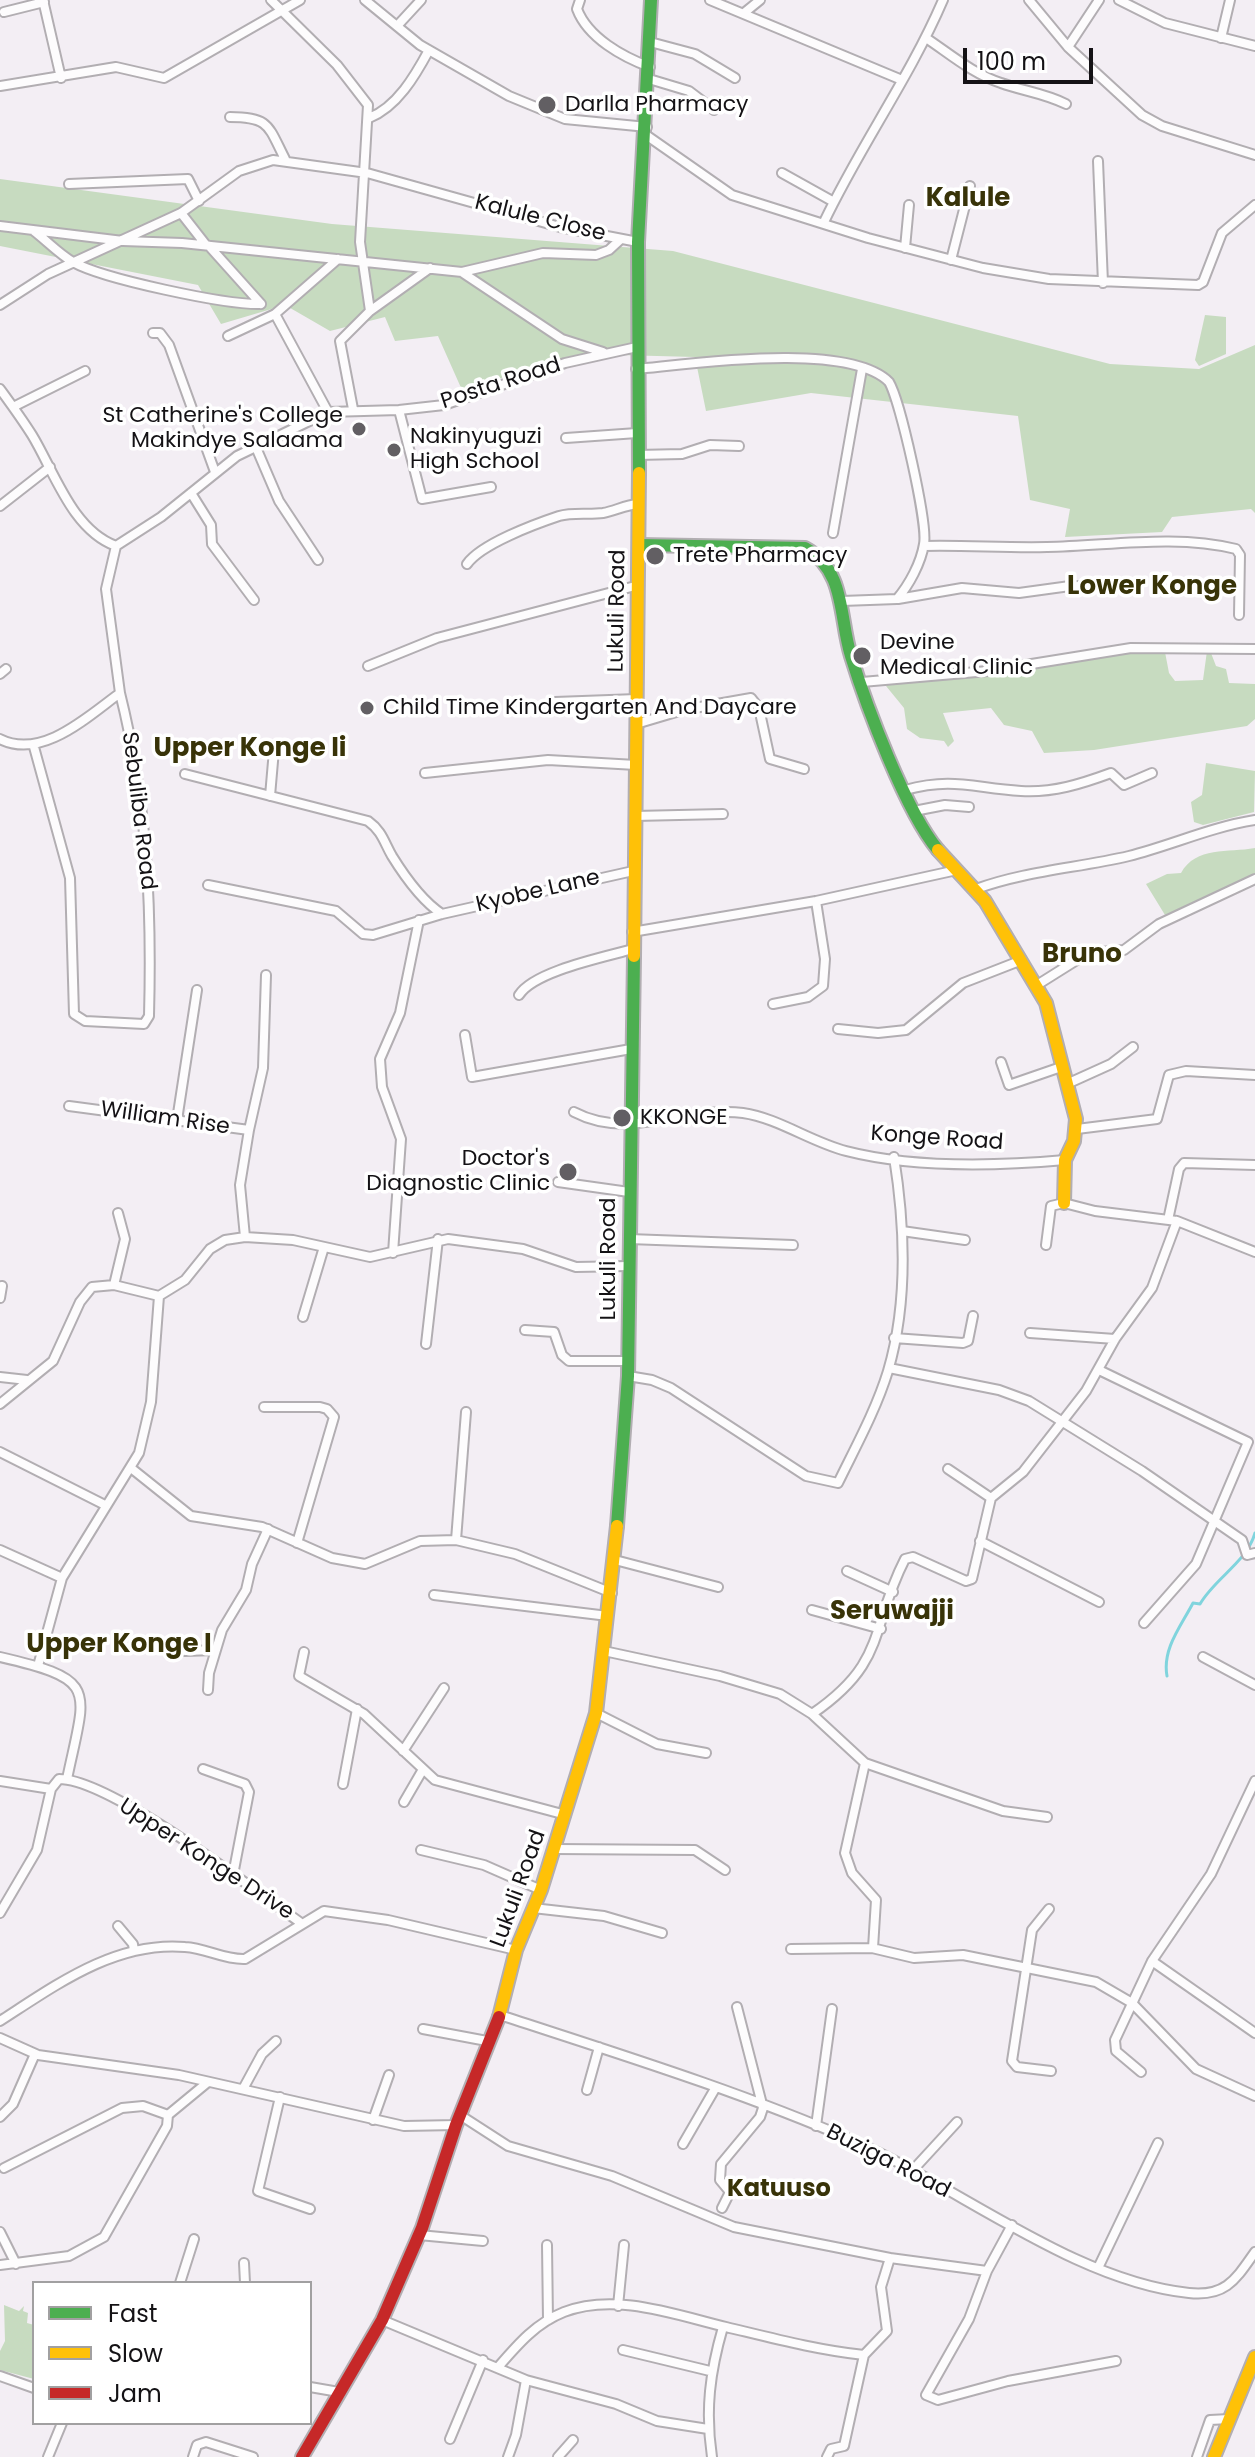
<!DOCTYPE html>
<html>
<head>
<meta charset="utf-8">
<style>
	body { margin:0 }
	#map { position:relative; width:1255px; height:2457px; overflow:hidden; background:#f3eef4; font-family:Poppins,sans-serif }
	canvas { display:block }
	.legend { position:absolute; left:32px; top:2281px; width:280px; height:144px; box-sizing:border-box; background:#fff; border:2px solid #a1a0a1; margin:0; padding:10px 14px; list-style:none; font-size:24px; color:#141215 }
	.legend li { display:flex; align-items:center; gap:16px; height:40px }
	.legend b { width:40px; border:2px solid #a1a0a1 }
	.scale { position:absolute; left:963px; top:48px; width:130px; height:36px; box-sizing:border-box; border:4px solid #141215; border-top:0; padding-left:10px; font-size:24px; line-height:28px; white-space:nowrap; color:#141215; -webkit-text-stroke:6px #fff; paint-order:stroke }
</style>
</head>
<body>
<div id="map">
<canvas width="1255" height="2457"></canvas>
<ul class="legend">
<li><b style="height:10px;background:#4caf50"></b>Fast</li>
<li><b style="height:10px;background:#ffc107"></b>Slow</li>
<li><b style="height:10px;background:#c62828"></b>Jam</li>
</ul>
<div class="scale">100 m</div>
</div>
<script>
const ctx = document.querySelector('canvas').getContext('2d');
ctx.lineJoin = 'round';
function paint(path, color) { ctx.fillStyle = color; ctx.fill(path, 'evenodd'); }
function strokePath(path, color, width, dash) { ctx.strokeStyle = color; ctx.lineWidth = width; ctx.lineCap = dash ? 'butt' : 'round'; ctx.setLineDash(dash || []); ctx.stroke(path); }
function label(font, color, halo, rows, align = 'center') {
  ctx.font = font + ' Poppins,sans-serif'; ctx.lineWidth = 7; ctx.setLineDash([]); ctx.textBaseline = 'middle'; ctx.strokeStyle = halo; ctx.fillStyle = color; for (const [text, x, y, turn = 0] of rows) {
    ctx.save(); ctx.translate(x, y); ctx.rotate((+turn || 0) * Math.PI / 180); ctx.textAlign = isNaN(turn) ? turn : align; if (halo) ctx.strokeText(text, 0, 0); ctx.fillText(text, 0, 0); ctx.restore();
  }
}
paint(new Path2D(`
	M0,179l332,45 341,27 437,113 89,5 56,-24v168l-4,-4 -79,8 -10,15 -97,5 5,-28 -40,-9 -12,-84 -207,-23 -105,18 -11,-54 -114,-3 -119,36 -24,-54 -43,5 -10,-24 -55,14 -45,-26 -64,19 -23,-39 -198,-39z
	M1205,315l21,2v37l-27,12 -4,-6z
	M1207,651l4,2 5,13 10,3 3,14 26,1v35l-8,7 -153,24 -50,3 -12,-22 -28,-6 -13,-17 -48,5 11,28 -6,6 -4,-6 -24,-3 -13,-9 -3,-21 -18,-22 6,-5 138,-12 77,-15 58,-2 4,21 6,8 28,-1z
	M1206,763l49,8 -1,41 -51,13 -9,-3 -3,-20 11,-7z
	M1255,848v28l-90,39 -19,-31 21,-10 14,-1c15,-27 47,-20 74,-25z
	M4,2305l15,6 5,-5 -1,5 5,2 -1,10 7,2v54l-34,-9v-19l5,-10z`), '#c7dbc0');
strokePath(new Path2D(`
	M1167,1676c-5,-27 14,-50 26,-73l7,1c15,-26 47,-42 55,-71`), '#80d4dd', 3);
const street = new Path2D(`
	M43,0l18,78
	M271,0l66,65 31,40 -8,137 10,69 -30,30 13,68
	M365,0l55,45 89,51 56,23 82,8
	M580,0l-3,9c11,29 46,48 73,58
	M710,0l192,80
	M1029,0l39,47 74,68 20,11 93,29
	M1119,0l46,23 90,23
	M4,12l40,-10
	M744,13l16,-13
	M397,26l24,-26
	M926,38c24,16 47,36 75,45 22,8 43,10 65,21
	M1221,38l9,-38
	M650,42l45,12 40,24
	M1068,47l31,-47
	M649,79l40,12 25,19
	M0,86l116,-19 48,11 136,-78
	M230,117c40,0 38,9 55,42
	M369,118c28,-11 46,-42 60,-68
	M646,135l86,60 136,43 115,30 66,11 149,6 5,-3 19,-49 33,-28
	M1098,161l5,122
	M782,173l52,29
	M69,184l119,-5 11,22
	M181,213l25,32
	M824,222c36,-76 86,-145 119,-222
	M0,226l123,15 59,2 280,29 81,-19 53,2 13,-5 12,-11
	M34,231c13,10 25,23 39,31 30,17 153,43 188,42
	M209,246l52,58
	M905,248l4,-43
	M951,260l19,-74
	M463,273l99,66 41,13
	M0,305l48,-31 133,-61 58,-42 34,-11 94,13 193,54 78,15
	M370,311l60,-43
	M275,314l63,-55
	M153,333h7l9,12 46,127
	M228,336l47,-22 53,98
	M636,369c56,-5 212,-28 253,13 11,18 39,142 35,162 -3,19 -15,41 -27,55l-55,2
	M0,389c11,15 22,30 32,46 22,36 40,95 84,111
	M13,407l72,-36
	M399,410l23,89 69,-12
	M566,438l71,-5
	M255,445l24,56 39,59
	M637,455l45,-1 28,-9 29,1
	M191,493l20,32 1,19 42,56
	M0,506l50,-39
	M833,533l29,-164
	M116,546l45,-29 76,-61 91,-44 71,-2 45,-5 121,-42 72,-16
	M924,546c41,-1 82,2 123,1 62,-1 127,-13 189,2l4,6 -1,60
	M467,564c14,-20 68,-40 92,-48 14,-4 30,-1 44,-3 12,-2 22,-8 35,-9
	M898,599l64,-11 57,5 51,-7 59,1
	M368,666l69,-28 202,-53
	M0,674l6,-5
	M862,682l126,-11 143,-23 124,1
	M555,702l82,-3
	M636,724l47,-14 68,-12 8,10 11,51 34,10
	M0,739c42,21 87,-22 120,-46l-14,-104 10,-43
	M34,747l36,131 4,136 11,7 59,3 5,-8c3,-112 -2,-215 -29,-323
	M425,773l123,-13 88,5
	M185,774l183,47c14,10 16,21 24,35 13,21 30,45 50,58
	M905,790c48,-13 68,-2 116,1 32,2 60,-7 90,-18l13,12 28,-12
	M270,796l4,-46
	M914,811l31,-6 24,2
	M635,816l88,-2
	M208,885l128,26 27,23 10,1 69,-21 191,-43
	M976,889c49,-18 102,-21 153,-33 43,-11 82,-29 126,-36
	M632,932l184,-31 141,-31
	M1037,985l51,-32 36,-3 35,-26 96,-45
	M519,995c15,-24 86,-38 114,-46
	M773,1004l35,-7 15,-11 2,-27 -9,-58
	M838,1029l40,4 28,-3 57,-47 59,-23
	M465,1035l7,42 159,-28
	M1001,1062l8,23 55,-19
	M1069,1083l42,-19 22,-17
	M69,1106l180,24 -9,55 5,52
	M574,1112c55,29 111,-6 169,1 35,5 68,29 103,38 66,17 151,15 219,9
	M177,1120l20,-130
	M1077,1129l80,-10 12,-44 17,-4 69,4
	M249,1130l14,-62 3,-93
	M558,1182l71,10
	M1168,1220l11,-51 5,-6 71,2
	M902,1231l63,9
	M629,1239l164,6
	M1046,1245l5,-39 13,-3 31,8 82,10 78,31
	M393,1253l8,-114 -19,-52 -2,-28 20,-46 19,-93
	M114,1285l11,-46 -7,-26
	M159,1296l26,-16 25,-31 15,-9 20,-3 48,3 77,17 78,-18 75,10 53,18 53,-1
	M0,1298l2,-12
	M303,1317l21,-70
	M525,1330l29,2 8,23 7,6h60
	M1030,1333l85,6
	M894,1338l69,5 5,-2 5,-25
	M426,1344l12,-105
	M889,1368l110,22 30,11 113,70 100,69 5,15 8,-2
	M1099,1370l149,72 -52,122 -52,59
	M628,1376l24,4 19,8 135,88 32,7c18,-37 38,-73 50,-112 20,-68 17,-145 6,-214
	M0,1377l27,3
	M0,1404l53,-43 27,-59 12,-15 22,-2 45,11
	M264,1407h56l7,2 7,8 -37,126
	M0,1452l105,53
	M131,1468l60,48 71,11 70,31 33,6 55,-23 36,-1 59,14 97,39
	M948,1469l43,29
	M456,1540l10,-128
	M980,1541l119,61
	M0,1550l62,28
	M615,1560l103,27
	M847,1571l46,21
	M434,1595l174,21
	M812,1610l69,19
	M151,1641l34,10 30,-1
	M604,1651l116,25 60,18 32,20 53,49 138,48 44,6
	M304,1652l-5,24 65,38 71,66 131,35
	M0,1657c100,23 86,31 67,122
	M1203,1657l52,28
	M38,1666l24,-88 77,-125 12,-51 8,-106
	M208,1690l1,-17 13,-43 24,-40 6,-26 16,-35
	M596,1713l61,31 49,9
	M812,1714c76,-52 57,-85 93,-155l8,-2 53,24 6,-2 19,-81 32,-26 63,-81 29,-52 37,-51 25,-67
	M403,1751l41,-63
	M865,1763l-20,90 7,20 24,27 -3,48
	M203,1769l42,15 4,8 -16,83
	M0,1781l51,8 8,-10c52,0 195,111 242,144
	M343,1784l14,-75
	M404,1802l18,-31
	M555,1849l140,1 30,20
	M421,1850l63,15 57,25
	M533,1908l71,8 58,17
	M1049,1909l-17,21 -20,131 5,6 34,4
	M0,1913l37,-63 14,-61
	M118,1926l15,18 1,7
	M791,1949l81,-1 42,10 49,-3 133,27 36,21 64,66 59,27
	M1152,1961l103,72
	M500,2015c119,39 239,76 354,126 105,46 220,140 335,152 37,4 47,-14 66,-41
	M0,2021c56,-36 115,-80 185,-74 21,1 39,13 60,12l79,-48 64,9 128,30
	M423,2029l64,12
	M0,2038l38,17 141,20 225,51 52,-1
	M1141,2072l-25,-21 -1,-11 37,-79 59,-87 44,-93
	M243,2089l19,-35 14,-13
	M587,2090l12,-43
	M280,2097l-22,94 52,18
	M460,2115l48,31 104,30 122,51 156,31
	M0,2117l13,-13 22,-50
	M373,2120l16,-45
	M816,2126l16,-117
	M683,2144l33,-57
	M4,2168l118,-60 21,-2 25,9
	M912,2171l45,-49
	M722,2208l8,-16 -10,-12 1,-16 39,-47 3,-9 -26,-101
	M1012,2225l-25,46 -18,48 -43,76 12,5 70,-19 108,-20
	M0,2232l16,32
	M419,2235l64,6
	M547,2245l1,75
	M244,2263l1,20
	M0,2265l69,-9 35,-19 63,-111 1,-11 40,-33
	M1098,2268l60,-125
	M180,2283l14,-44
	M618,2306l6,-61
	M382,2320l144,60 -10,55 -8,22
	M623,2350l87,21
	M499,2366c19,-22 37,-43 65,-54 51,-20 112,3 162,15 46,11 91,23 138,28l23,-24 -6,-44 9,-29 97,13
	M0,2376l34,12
	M526,2380l90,24 41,17 51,8
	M310,2387l29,5
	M450,2439l33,-79
	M48,2457l14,-34
	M193,2457l4,-12 9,-3 47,15
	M558,2457l15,-17
	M712,2457c-7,-47 -2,-85 11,-130
	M827,2457l4,-8 13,-3 20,-91
	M1197,2457l13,-37 19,-1`);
const fast = new Path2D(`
	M639,473l-1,-231 13,-242
	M639,545l166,3c41,22 34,70 46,108 15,49 55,156 87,194
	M617,1526l11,-150 6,-420`);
const slow = new Path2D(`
	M938,850l47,51 61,102 30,116 -2,22 -9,19 -1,43
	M634,956l5,-483
	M499,2017l17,-67 25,-60 55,-177 21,-187
	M1214,2457l41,-100`);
const jam = new Path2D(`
	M302,2457l80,-137 40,-92 34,-103 43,-108`);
strokePath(street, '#b2aeb2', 12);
strokePath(fast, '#b2aeb2', 16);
strokePath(slow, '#b2aeb2', 16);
strokePath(jam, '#b2aeb2', 16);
strokePath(street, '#fdfcfd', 8);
strokePath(fast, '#4caf50', 12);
strokePath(slow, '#ffc107', 12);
strokePath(jam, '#c62828', 12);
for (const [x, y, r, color] of [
	[547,105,10,"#625f63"],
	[359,429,8,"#625f63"],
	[394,450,8,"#625f63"],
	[655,556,10,"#625f63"],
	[862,656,10,"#625f63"],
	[367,708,8,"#625f63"],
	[622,1118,10,"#625f63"],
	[568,1172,10,"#625f63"]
]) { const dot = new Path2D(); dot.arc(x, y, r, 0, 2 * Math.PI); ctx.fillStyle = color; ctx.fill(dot); strokePath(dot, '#fff', 3); }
label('22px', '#141215', '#fff', [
	["Darlla Pharmacy",565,105],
	["St Catherine's College",343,416,"right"],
	["Makindye Salaama",343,441,"right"],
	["Nakinyuguzi",410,437],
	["High School",410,462],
	["Trete Pharmacy",673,556],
	["Devine",880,643],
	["Medical Clinic",880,668],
	["Child Time Kindergarten And Daycare",383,708],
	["KKONGE",640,1118],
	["Doctor's",550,1159,"right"],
	["Diagnostic Clinic",550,1184,"right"]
], 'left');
label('22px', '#141215', '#fff', [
	["Kalule Close",540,219,14],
	["Posta Road",501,384,-18],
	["Lukuli Road",618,611,-89],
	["Sebuliba Road",138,811,83],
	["Kyobe Lane",538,892,-13],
	["William Rise",165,1119,8],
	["Konge Road",937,1139,4],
	["Lukuli Road",609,1259,-90],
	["Upper Konge Drive",206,1860,33],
	["Lukuli Road",519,1889,-70],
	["Buziga Road",888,2162,27]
]);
label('bold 24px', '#383308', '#fff', [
	["Katuuso",779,2190]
]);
label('bold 26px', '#383308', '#fff', [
	["Kalule",968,199],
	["Lower Konge",1152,587],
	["Upper Konge Ii",250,749],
	["Bruno",1082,955],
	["Seruwajji",892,1612],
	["Upper Konge I",119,1645]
]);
</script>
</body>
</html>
